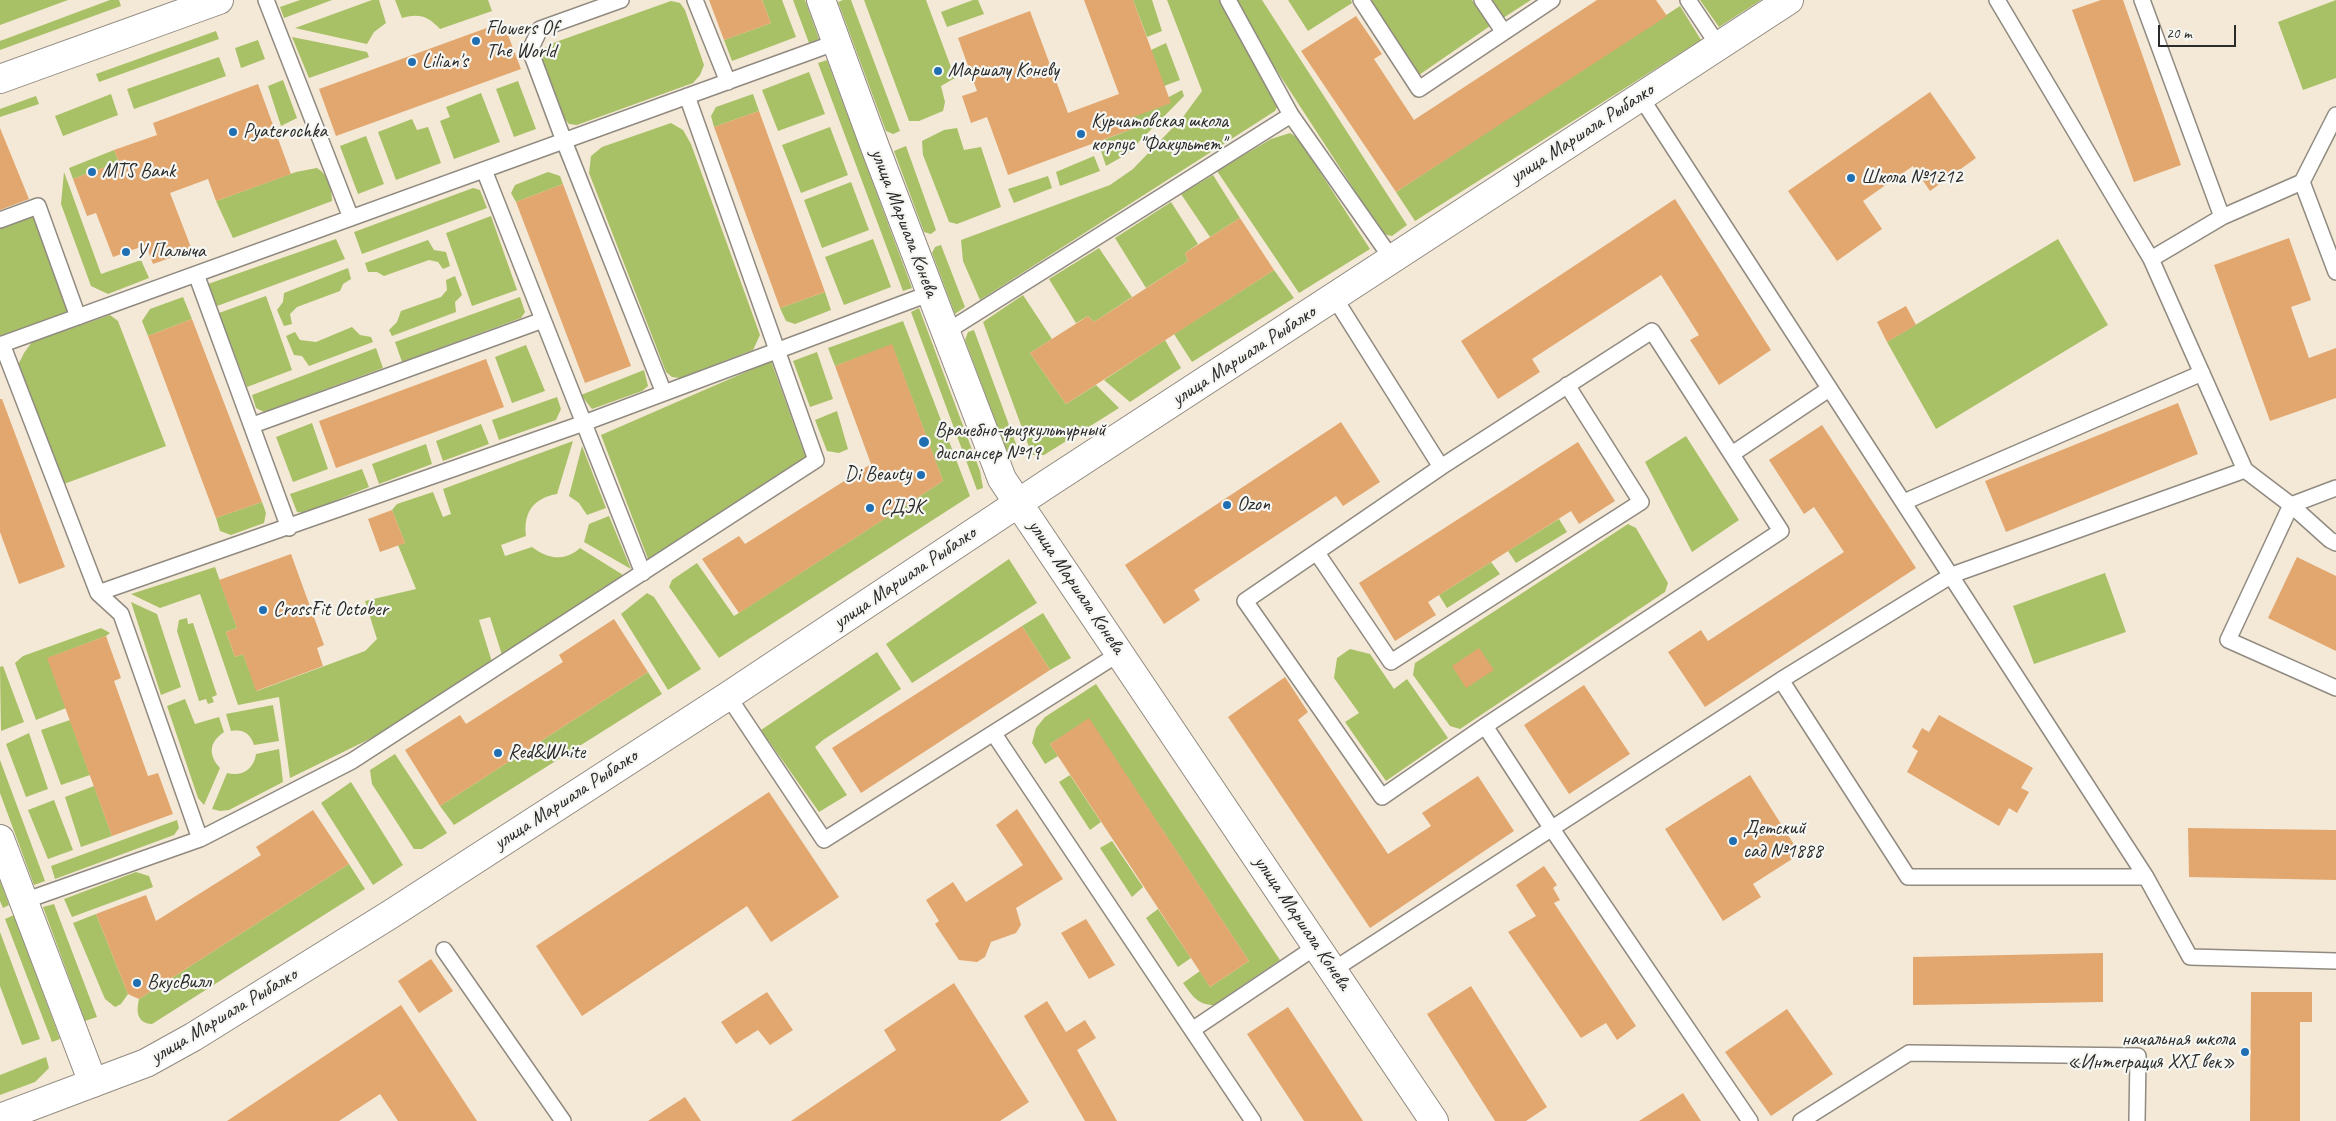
<!DOCTYPE html>
<html>
<head>
<meta charset="utf-8">
<style>
	body { margin:0 }
	#map { position:relative; width:2336px; height:1121px; overflow:hidden; background:#f4e8d6; font-family:Caveat,sans-serif }
	canvas { display:block }
	.scale { position:absolute; left:2158px; top:25px; width:78px; height:22px; box-sizing:border-box; border:2px solid #2b2b2b; border-top:0; padding-left:6px; font-size:15px; line-height:18px; white-space:nowrap; color:#2b2b2b; -webkit-text-stroke:4px #f6f6f2; paint-order:stroke }
</style>
</head>
<body>
<div id="map">
<canvas width="2336" height="1121"></canvas>
<div class="scale">20 m</div>
</div>
<script>
const ctx = document.querySelector('canvas').getContext('2d');
ctx.lineJoin = 'round';
function paint(path, color) { ctx.fillStyle = color; ctx.fill(path, 'evenodd'); }
function strokePath(path, color, width, dash) { ctx.strokeStyle = color; ctx.lineWidth = width; ctx.lineCap = dash ? 'butt' : 'round'; ctx.setLineDash(dash || []); ctx.stroke(path); }
function label(font, color, halo, rows, align = 'center') {
  ctx.font = font + ' Caveat,sans-serif'; ctx.lineWidth = 4.5; ctx.setLineDash([]); ctx.textBaseline = 'middle'; ctx.strokeStyle = halo; ctx.fillStyle = color; for (const [text, x, y, turn = 0] of rows) {
    ctx.save(); ctx.translate(x, y); ctx.rotate((+turn || 0) * Math.PI / 180); ctx.textAlign = isNaN(turn) ? turn : align; if (halo) ctx.strokeText(text, 0, 0); ctx.fillText(text, 0, 0); ctx.restore();
  }
}
paint(new Path2D(`
	M0,0h68l-68,25z
	M110,0h9l2,6 -121,44v-9z
	M300,0h32l-48,18 -4,-11z
	M372,0h7l7,23 -12,9 -7,12 -72,-16z
	M395,0h93l4,11 -52,18c-12,-13 -21,-16 -38,-11z
	M762,0h20l14,37 -64,24 -8,-21 47,-17z
	M793,0h12l14,39 -10,4z
	M843,0h8l49,131 -7,3 -7,-3 -48,-129z
	M864,0h62l29,78 -14,8 4,16 -2,9 -24,10h-10z
	M973,0h5l6,14 -37,13 -6,-15z
	M1133,0h19l10,31 -15,6z
	M1167,0h52l59,105 -3,6 -295,189 -17,-39 -2,-21 149,-55 23,-16 50,-52 19,-26z
	M1236,0h26l145,225 -15,11 -9,-2 -128,-197z
	M1288,0h63l1,3 -44,28z
	M1371,0h101l18,26 -71,49z
	M1491,0h40l-28,18z
	M1700,0h61l-42,27z
	M2336,0v78l-33,12 -25,-68z
	M671,1l9,2 5,7 19,55 -4,10 -7,8 -116,42 -8,-1 -5,-6 -21,-58v-11l10,-6z
	M1680,6l21,34 -286,181 -19,-29z
	M216,31l3,8 -120,43 -3,-8z
	M292,37l75,15 2,5 -60,21z
	M258,40l7,19 -24,9 -6,-20z
	M1166,43l14,37 -16,6 -13,-36z
	M219,57l7,19 -92,33 -7,-20z
	M827,60l85,228 -9,3 -85,-228z
	M809,72l16,42 -47,17 -16,-41z
	M283,80l14,38 -16,8 -13,-40z
	M518,81l18,48 -22,8 -18,-48z
	M1182,90l2,6 -57,58 -21,12 -8,-24 34,-13 -4,-10z
	M481,93l19,49 -46,17 -14,-38 10,-4 -4,-10z
	M111,94l7,21 -55,21 -8,-20z
	M753,94l6,17 -45,16 -3,-11 5,-9z
	M36,96l3,8 -39,13v-8z
	M412,119l5,11 11,-3 13,36 -45,17 -18,-48z
	M671,123l12,7 8,14 69,191 -7,15 -73,28 -8,-1 -6,-5 -77,-199 2,-17 11,-9z
	M830,127l18,48 -47,18 -19,-48z
	M957,128l7,22 17,-3 20,60 -44,17 -8,-2 -26,-67 -1,-14 22,-11z
	M1290,133l8,5 72,111 -71,44 -82,-122 54,-32z
	M366,136l18,48 -26,10 -18,-48z
	M906,146l30,84 -5,4 -7,-2 -30,-81z
	M114,150l5,12 -46,17 -4,-11z
	M1094,156l6,15 -40,15 -4,-14z
	M317,168c11,6 15,21 15,33l-99,37 -17,-37 80,-29z
	M64,172l37,102 40,-14 8,18 -41,16 -17,-8 -30,-82z
	M548,172l12,4 3,8 -47,18 -5,-9 4,-8z
	M1213,175l27,43 -30,19 -29,-43z
	M1048,176l4,12 -38,15 -6,-14z
	M851,182l18,48 -47,18 -18,-48z
	M473,188l7,2 7,18 -125,46 -8,-22z
	M1171,202l27,42 -13,9 3,8 -42,27 -31,-50z
	M33,214l36,97 -69,27v-112z
	M491,216l26,74 -45,16 -26,-73z
	M336,239l9,20 -128,47 -9,-22z
	M873,239l18,48 -47,18 -19,-48z
	M2058,239l50,86 -172,104 -49,-87z
	M428,240l6,10 12,2 4,14 -7,3 -5,-7 -9,-2 -45,16 -7,-4h-9l-3,-9z
	M941,245l24,62 -10,7 -23,-61 3,-6z
	M1099,248l33,49 -38,25 -6,-6 -12,7 -27,-44z
	M348,268l3,11 -8,5 -3,7 -43,16 -7,7 2,10 -8,2 -7,-16 6,-8 1,-9z
	M1274,270l20,28 -102,64 -18,-28z
	M455,276l7,19 -7,7 1,10 -64,24 -3,-6 8,-8 4,-11 40,-14 6,-7 -1,-10z
	M825,292l6,18 -36,14 -9,-3 -6,-13z
	M1023,295l29,44 -22,14 36,51 30,-19 23,23 -75,47h-12l-49,-133z
	M266,296l26,74 -45,17 -28,-74z
	M183,297l9,22 -44,17 -6,-15 8,-12z
	M520,297l5,15 -4,6 -119,44 -7,-20z
	M919,308l61,163 3,17 -6,2 -66,-178z
	M110,315l8,6 48,125 -102,38 -46,-119 6,-12 8,-11z
	M903,321l67,175 -251,162 -50,-71 3,-7 25,-17 37,53 209,-135 -51,-136 -57,21 -7,-18z
	M352,327l8,8 11,2 2,5 -64,24 -7,-10 -8,-1 -8,-19 9,-4 5,8 16,2z
	M974,330l45,122h-12l-42,-112 3,-8z
	M1165,340l16,28 -51,34 -26,-22z
	M526,345l19,46 -33,12 -17,-46z
	M376,348l7,20 -119,44 -8,-4 -4,-13z
	M817,352l16,47 -23,8 -17,-46z
	M771,361l35,97 -158,101 -47,-124z
	M644,370l4,16 -6,5 -50,18 -11,-14z
	M557,397l4,12 -5,11 -57,20 -7,-20z
	M837,411l11,38 -9,4 -12,-2 -12,-31z
	M312,423l16,46 -35,13 -17,-45z
	M481,424l8,20 -46,17 -7,-20z
	M1686,436l53,84 -47,32 -47,-90z
	M573,441l-16,53c-23,4 -34,18 -31,42l-25,9 4,11 27,-9c15,12 33,15 48,1l43,27v4l-121,76 -12,-38 -11,3 13,42 -108,70 -94,46 -11,-81 -41,8 -38,-111 -40,14 -29,-14 84,-27 22,61 -11,4 9,25 8,-3 14,37 108,-40 12,-12 -12,-38 51,-12 -18,-44 7,-2 -13,-33 5,-6 36,-12 10,25 8,-3 -8,-25z
	M426,444l6,20 -53,20 -7,-20z
	M582,446l24,62 -19,7 -8,-12 -10,-7z
	M362,469l7,18 -64,26 -8,-1 -7,-18z
	M262,502l4,11 -2,10 -33,12 -11,-4 -4,-13z
	M609,516l22,53 -47,-27 5,-18z
	M1559,519l8,13 -51,31 -8,-12z
	M1628,524l8,4 32,55 -3,9 -205,137 -10,-3 -37,-51 2,-12z
	M1009,559l28,44 -125,80 -26,-39z
	M1491,562l9,12 -53,34 -8,-13z
	M2105,573l21,59 -92,32 -21,-58z
	M647,593l7,4 47,72 -33,21 -47,-76z
	M131,602l26,12 24,73 -20,8z
	M1043,613l28,45 -21,12 -28,-44z
	M187,618l1,6 5,-1 24,72 -5,2 2,5 -6,2 -2,-5 -7,2 -22,-70 2,-11z
	M101,628l9,5 -4,3 -58,22 18,50 -30,12 -21,-57 8,-7z
	M1350,649l20,5 24,35 13,-10 41,59 -62,43 -41,-59 14,-9 -25,-35 3,-20z
	M877,652l24,37 -78,51 -8,7 32,48 -28,17 -58,-82z
	M3,666l21,56 -23,9 -1,-64z
	M648,672l14,22 -208,131 -14,-19z
	M1096,684l184,276 -66,45c-17,0 -22,-10 -31,-22l17,-12 10,16 39,-26 -160,-242 -39,25 8,12 -13,8 -13,-21 4,-15 9,-11z
	M185,699l10,25 24,-7 5,15c-15,10 -16,23 -4,36l-16,37 -6,-7 -31,-92z
	M273,705l6,36 -25,4c-4,-12 -11,-16 -23,-14l-5,-17z
	M70,720l20,55 -29,10 -20,-55z
	M29,733l19,56 -22,8 -20,-53z
	M279,749l4,33 -54,28 -9,1 -8,-2 15,-36c15,4 27,-4 29,-19z
	M395,754l52,79 -25,16h-8l-42,-65 -2,-14z
	M0,760l45,121 -11,4 -34,-92z
	M1070,775l31,47 -11,8 -31,-48z
	M351,782l52,83 -30,20 -52,-82z
	M94,786l18,50 -31,11 -16,-50z
	M54,800l19,50 -25,9 -20,-49z
	M177,820l2,8 -5,7 -119,44 -4,-13z
	M1112,841l31,46 -11,10 -32,-49z
	M349,864l16,25 -213,135c-15,-1 -16,-12 -13,-25z
	M136,872l13,4 4,11 -81,30 -8,-18z
	M0,880l9,25 -6,3 -3,-7z
	M54,904l43,113 -12,4 -42,-114z
	M1158,909l33,49 -13,9 -32,-49z
	M96,914l32,80 -7,10 -6,3 -10,-8 -32,-76z
	M14,915l46,124 -8,3 -47,-123z
	M0,932l40,107 -18,6 -22,-59z
	M46,1057l3,11 -14,14 -35,13v-20z`), '#a8c166');
paint(new Path2D(`
	M709,0h53l9,23 -47,17z
	M1084,0h49l38,103 -43,16 4,10 -124,46 -21,-58 -16,6 -9,-27 15,-5 -19,-53 72,-27 38,102 51,-19z
	M1597,0h59l11,16 -271,176 -95,-141 55,-35 26,38 -8,5 40,61z
	M2101,0h22l58,165 -47,17 -62,-172z
	M503,22l18,47 -185,67 -17,-47z
	M258,84l33,90 -75,27 -8,-22 -38,14 22,57 -39,14 -7,-19 -33,12 -17,-44 -9,3 -14,-37 46,-17 -5,-12 43,-15 -4,-12z
	M1930,92l46,66 -46,33 -17,-25 -50,35 19,28 -45,32 -49,-70z
	M759,111l66,181 -45,16 -66,-181z
	M0,128l29,71 -29,11z
	M563,184l68,182 -46,17 -69,-181z
	M1675,199l96,151 -52,35 -29,-45 9,-5 -38,-60 -129,84 8,13 -42,27 -37,-58z
	M1240,218l34,52 -208,134 -36,-51 58,-37 6,6 94,-61 -3,-8z
	M2289,238l22,62 -20,7 18,51 27,-10v50l-66,23 -56,-156z
	M1906,306l10,19 -29,17 -10,-20z
	M192,319l70,183 -46,16 -68,-182z
	M892,344l51,137 -204,132 -37,-54 37,-23 6,8 126,-80 -36,-98z
	M486,359l18,48 -168,61 -17,-47z
	M0,399h2l63,168 -46,17 -19,-52z
	M2178,403l20,51 -192,78 -21,-51z
	M1341,422l39,60 -37,24 -7,-10 -142,94 6,10 -36,24 -39,-59z
	M1822,425l94,143 -211,139 -37,-55 33,-22 7,11 136,-89 -30,-45 -10,7 -35,-54z
	M1578,442l37,59 -36,23 -8,-13 -80,51 -63,40 8,13 -41,26 -36,-58z
	M392,510l13,33 -25,9 -12,-33z
	M291,554l33,91 -7,3 6,18 -67,25 -13,-37 -8,3 -9,-25 11,-4 -18,-48z
	M2297,557l39,19v75l-68,-33z
	M614,619l34,53 -208,134 -35,-56 55,-35 6,9 97,-62 -4,-7z
	M1022,626l28,44 -189,123 -29,-45z
	M106,636l15,42 -7,3 34,95 10,-3 15,41 -61,22 -65,-178z
	M1479,648l15,22 -28,18 -14,-22z
	M1285,677l23,35 -10,8 90,134 43,-28 -9,-13 56,-37 36,55 -144,97 -142,-211z
	M1584,685l46,69 -61,40 -45,-69z
	M1939,715l94,53 -12,20 8,4 -12,21 -8,-5 -10,18 -92,-54 11,-21 -6,-4 10,-19 7,4z
	M1089,718l160,243 -39,26 -160,-243z
	M1750,775l50,79 -47,30 8,13 -38,24 -58,-92z
	M769,792l70,105 -68,45 -24,-36 -165,110 -46,-70z
	M1017,809l46,70 -47,29 5,17 -5,8 -25,9 -6,15 -8,5 -18,-2 -24,-36 4,-3 -13,-21 27,-18 13,20 57,-37 -27,-40z
	M313,810l36,54 -210,135 -11,-5 -32,-80 50,-19 10,26 105,-66 -5,-8z
	M2188,828l148,2v50l-147,-3z
	M1544,866l13,19 -4,3 7,12 -6,3 82,123 -19,14 -11,-17 -25,15 -73,-106 28,-16 -20,-31z
	M1086,919l29,46 -26,14 -28,-46z
	M2103,953v49l-190,3v-48z
	M431,959l22,32 -34,22 -21,-32z
	M954,983l75,119 -29,19h-209l105,-71 -12,-20z
	M1471,986l76,121 -21,14h-31l-68,-107z
	M767,992l26,38 -23,15 -12,-15 -22,14 -15,-22z
	M2251,992h61v30h-12v99h-50z
	M1047,1001l19,31 19,-12 11,18 -19,12 40,71h-32l-61,-105z
	M401,1005l76,116h-79l-18,-27 -41,27h-112z
	M1288,1007l75,114h-59l-57,-87z
	M1787,1009l46,65 -62,42 -46,-64z
	M1683,1093l18,28h-62z
	M685,1097l16,24h-53z`), '#e2a76f');
const lane = new Path2D(`
	M266,0l85,218
	M621,0l-81,29 -10,21 34,91 100,252
	M695,0l33,82
	M1228,0l63,115 101,144
	M1361,0l58,89 133,-89
	M1482,0l21,31
	M1688,0l30,45
	M1997,0l154,259 94,211 46,35 45,-17
	M2142,0l80,217
	M1640,96l506,781 44,80 146,4
	M484,170l159,403
	M2302,182l34,90
	M0,220l38,-14 40,111
	M2151,259l71,-42 80,-35 34,-67
	M196,274l93,254
	M1334,297l107,170
	M1652,331l129,200 -296,195 -103,71 -137,-196 196,-134z
	M946,332l345,-217
	M2,344l96,249 23,21 79,225
	M0,345l837,-303
	M253,425l290,-105
	M1732,454l97,-65
	M1904,502l298,-129
	M2336,543l-6,-3 -39,-35 -63,135 108,48
	M1317,553l74,109 250,-160 -74,-117
	M98,593l486,-170 347,-130
	M1781,680l127,197h238
	M728,696l96,144 296,-187
	M1485,726l67,103 198,292
	M994,734l259,387
	M24,901l176,-62 152,-78 464,-301 -129,-364
	M444,950l119,171
	M1333,970l448,-290 171,-105 293,-105
	M1192,1030l125,-84
	M1801,1121l108,-68 229,3 -1,65`);
const street = new Path2D(`
	M0,839l93,244`);
const secondary = new Path2D(`
	M821,0l54,147 127,332 432,642
	M0,79l219,-79
	M0,1118l146,-55 47,-26 198,-123 337,-218 319,-212 742,-484`);
strokePath(lane, '#908a80', 18);
strokePath(street, '#908a80', 30);
strokePath(secondary, '#908a80', 30);
strokePath(lane, '#fff', 15);
strokePath(street, '#fff', 28);
strokePath(secondary, '#fff', 28);
for (const [x, y, r, color] of [
	[476,41,5,"#1f6fb2"],
	[412,62,5,"#1f6fb2"],
	[938,71,5,"#1f6fb2"],
	[233,132,5,"#1f6fb2"],
	[1081,134,5,"#1f6fb2"],
	[92,172,5,"#1f6fb2"],
	[1851,178,5,"#1f6fb2"],
	[126,252,5,"#1f6fb2"],
	[924,442,6,"#1f6fb2"],
	[921,475,5,"#1f6fb2"],
	[1227,505,5,"#1f6fb2"],
	[870,508,5,"#1f6fb2"],
	[263,610,5,"#1f6fb2"],
	[498,753,5,"#1f6fb2"],
	[1733,841,5,"#1f6fb2"],
	[137,983,5,"#1f6fb2"],
	[2245,1052,5,"#1f6fb2"]
]) { const dot = new Path2D(); dot.arc(x, y, r, 0, 2 * Math.PI); ctx.fillStyle = color; ctx.fill(dot); strokePath(dot, '#f6f6f2', 2); }
label('20px', '#2b2b2b', '#f6f6f2', [
	["Flowers Of",486,29],
	["The World",486,52],
	["Lilian's",422,62],
	["Маршалу Коневу",948,71],
	["Курчатовская школа",1091,122],
	["корпус \"Факультет\"",1091,145],
	["Pyaterochka",243,132],
	["MTS Bank",102,172],
	["Школа №1212",1861,178],
	["У Палыча",136,252],
	["Врачебно-физкультурный",935,431],
	["диспансер №19",935,454],
	["Di Beauty",911,475,"right"],
	["Ozon",1237,505],
	["СДЭК",880,508],
	["CrossFit October",273,610],
	["Red&White",508,753],
	["Детский",1743,829],
	["сад №1888",1743,852],
	["ВкусВилл",147,983],
	["начальная школа",2235,1040,"right"],
	["«Интеграция XXI век»",2235,1063,"right"]
], 'left');
label('20px', '#2b2b2b', '#f6f6f2', [
	["улица Маршала Рыбалко",1582,134,-33],
	["улица Маршала Конева",904,223,69],
	["улица Маршала Рыбалко",1244,356,-33],
	["улица Маршала Рыбалко",905,578,-34],
	["улица Маршала Конева",1076,587,56],
	["улица Маршала Рыбалко",566,800,-33],
	["улица Маршала Конева",1302,923,56],
	["улица Маршала Рыбалко",224,1016,-31]
]);
</script>
</body>
</html>
